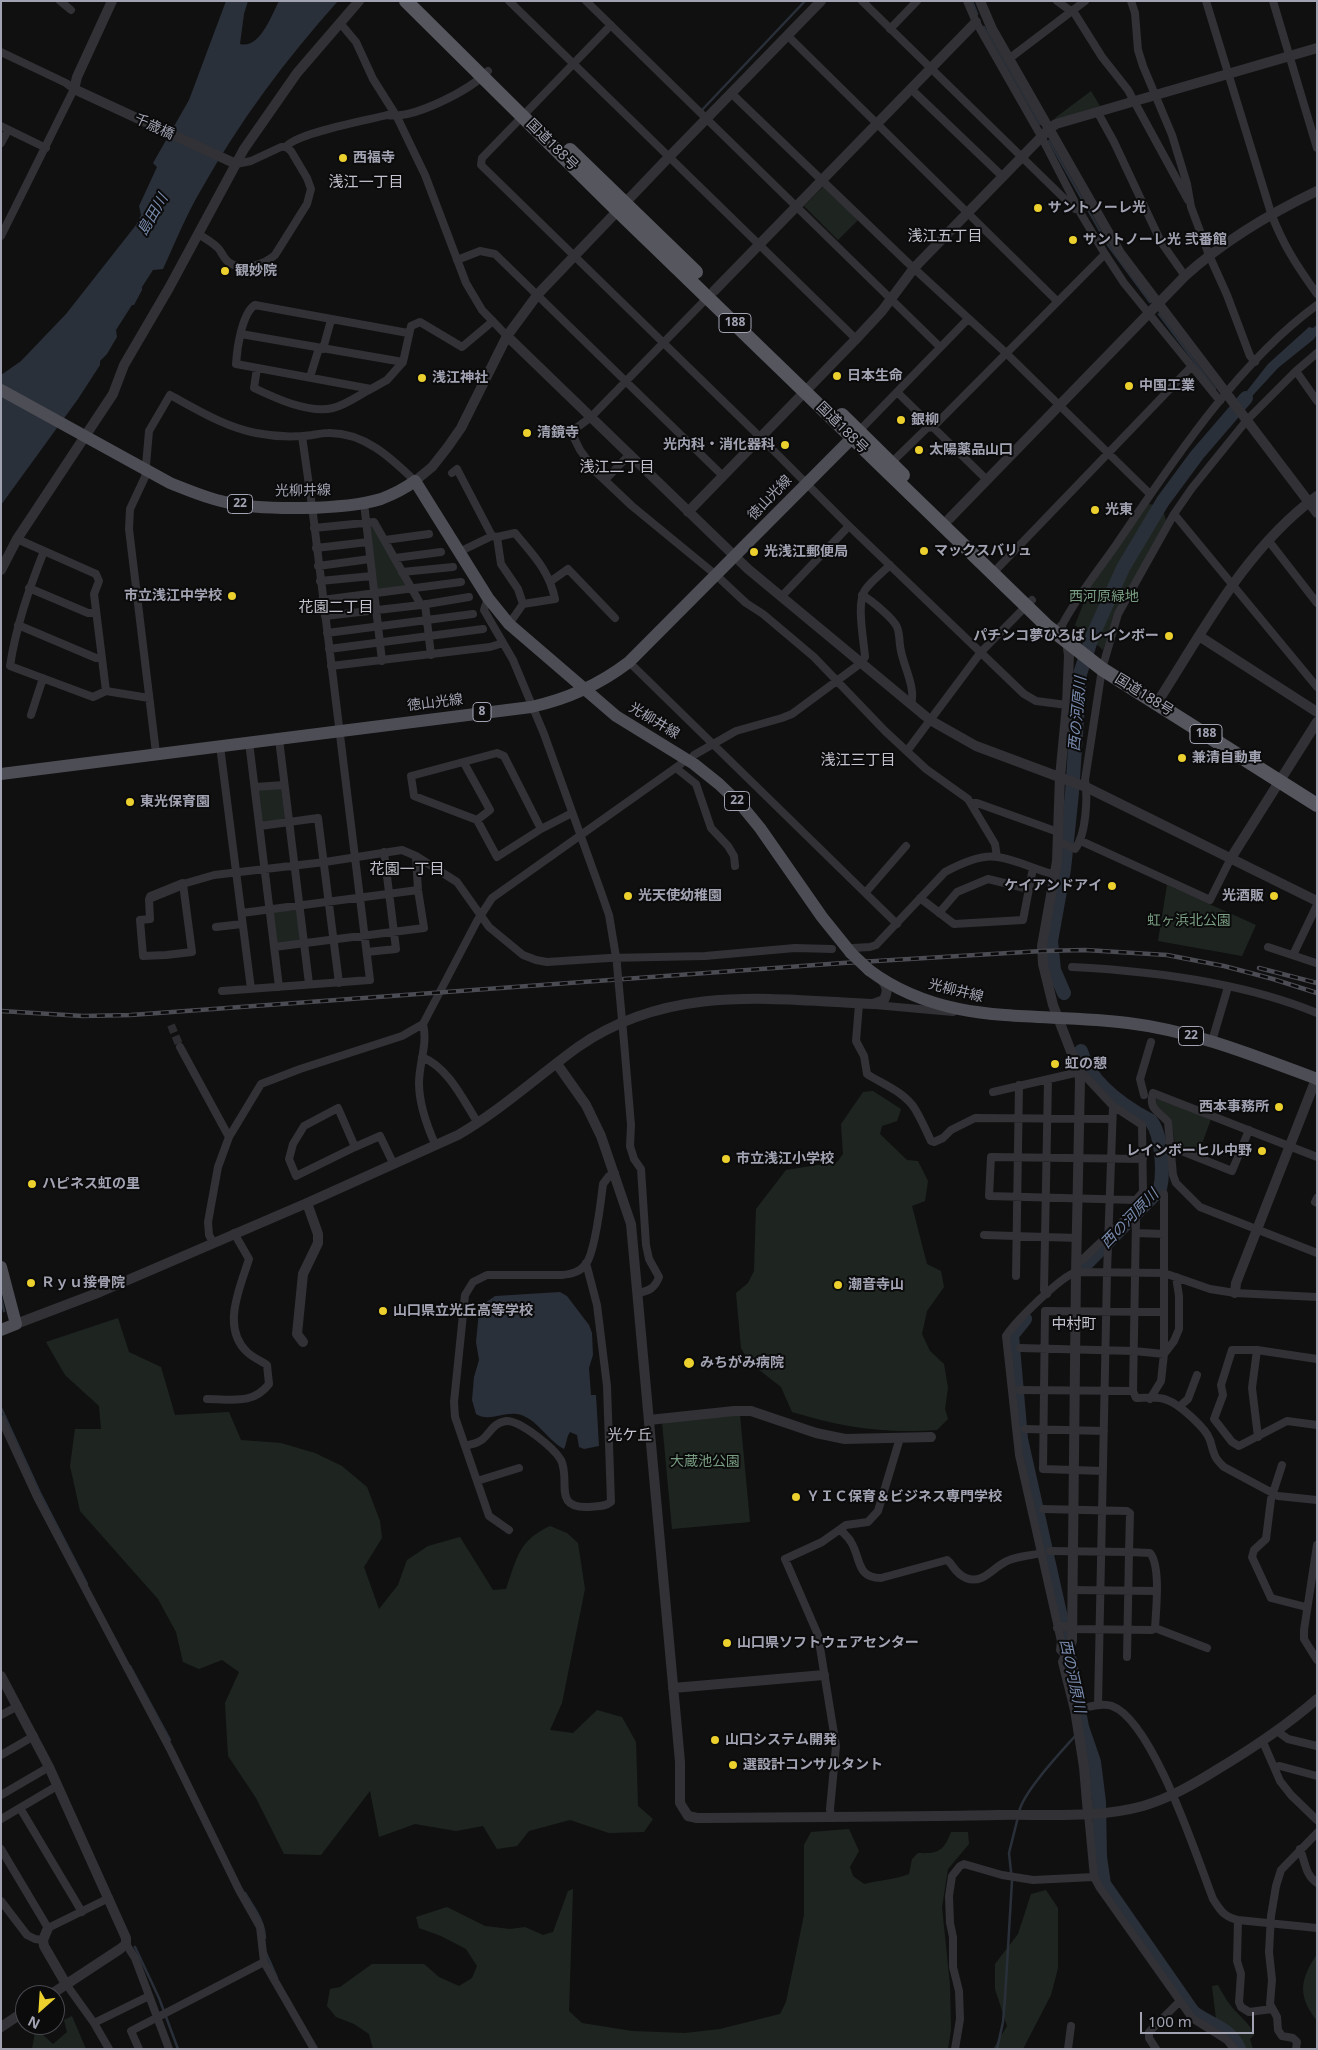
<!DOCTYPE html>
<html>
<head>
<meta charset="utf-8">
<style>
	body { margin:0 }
	#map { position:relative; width:1318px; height:2050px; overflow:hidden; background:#101011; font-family:"Noto Sans",sans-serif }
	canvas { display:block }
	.frame { position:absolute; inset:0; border:2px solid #a1a3b2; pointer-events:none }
	.north { position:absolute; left:15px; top:1985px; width:50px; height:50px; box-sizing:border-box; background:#0b0b0c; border:1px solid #47484e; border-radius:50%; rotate:206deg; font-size:14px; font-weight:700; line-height:20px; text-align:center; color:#a1a3b2 }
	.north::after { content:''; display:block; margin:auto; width:18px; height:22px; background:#ebd02e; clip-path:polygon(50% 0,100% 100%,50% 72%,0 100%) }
	.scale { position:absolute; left:1140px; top:2012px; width:114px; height:22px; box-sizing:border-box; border:2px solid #a1a3b2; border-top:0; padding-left:6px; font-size:15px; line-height:18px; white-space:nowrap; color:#a1a3b2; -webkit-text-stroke:4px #0b0b0c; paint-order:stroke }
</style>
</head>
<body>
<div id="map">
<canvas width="1318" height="2050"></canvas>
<div class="frame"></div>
<div class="north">N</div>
<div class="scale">100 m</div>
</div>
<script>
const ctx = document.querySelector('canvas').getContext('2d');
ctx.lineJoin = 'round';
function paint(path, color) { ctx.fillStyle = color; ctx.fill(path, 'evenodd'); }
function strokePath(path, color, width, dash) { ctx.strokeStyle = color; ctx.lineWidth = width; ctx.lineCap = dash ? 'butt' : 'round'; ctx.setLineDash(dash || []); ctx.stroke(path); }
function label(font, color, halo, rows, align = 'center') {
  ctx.font = font + ' "Noto Sans","Noto Sans JP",sans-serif'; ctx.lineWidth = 4; ctx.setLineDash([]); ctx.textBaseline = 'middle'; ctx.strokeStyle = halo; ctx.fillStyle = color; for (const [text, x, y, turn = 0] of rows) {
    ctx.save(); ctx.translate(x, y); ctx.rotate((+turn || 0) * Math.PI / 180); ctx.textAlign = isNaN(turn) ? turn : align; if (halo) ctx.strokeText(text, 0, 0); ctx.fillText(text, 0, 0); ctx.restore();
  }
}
paint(new Path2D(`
	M1091,91l9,15 -44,14 -1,-2z
	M824,186l34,34 -20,20 -34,-34z
	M1147,504l9,1 7,4 3,12 -50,92 -13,37 -28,-25 14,-36z
	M370,526h4l35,61 -32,3z
	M281,787l4,34 -23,3 -4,-35z
	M1167,885l89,40 -14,31 -84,-15z
	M297,910l4,32 -25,3 -4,-33z
	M873,1091l28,18 -4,12 -15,5 -2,8 27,26 11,1 10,20 -3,20 -13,5 15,58 14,7 3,16 -17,24 -5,23 8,17 14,13 4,24 -3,21 3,10 -11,11c-53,4 -95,-3 -145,-18l-11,-25 -32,-25 -8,-14 -5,-55 12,-10 6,-12 2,-62 30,-39 51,-8 6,-8 -2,-30 22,-32z
	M1159,1098l52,21 -13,36 -23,-9c-2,-22 -4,-27 -21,-42l1,-4z
	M118,1318l11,34 32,15 14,48 54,-3 12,28 40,3 34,10 27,13 25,21 13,34 2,17 -18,29 15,42 19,-24 9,-25 21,-14 32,-9 33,53 13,-1c11,-31 12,-48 44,-63l17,7 11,10 7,46 -23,114 -12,27 23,3 24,-23 25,7 14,25 2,64 15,13 -9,13 -35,1 -39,-13 -41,11 -12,15 -20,3 -14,-23 -27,5 -41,-7 -36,13 -9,-46 -49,64 -37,-1 -28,-56 -28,-42 -3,-53 14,-31 -17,-12 -23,9 -16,-7 -7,-30 -18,-33 -78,-88 -10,-45 5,-37h26l-2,-23 -34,-31 -19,-33z
	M740,1415l10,107 -78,7 -10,-107z
	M849,1829l10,22 -9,16 3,9 11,8c15,-4 30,-4 45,-10l3,-15 6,-6c20,1 26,-2 33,-21h17l1,12 -21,25 -6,38 8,78 1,45 -3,19h-575l-4,-15 -15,-10 -18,-7 -9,-11 3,-17 10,-2 32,-23h52l15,13 20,9 13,-8 5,-12 -11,-17 -25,-13 -22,-8 -3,-11 31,-10 38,19 25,3 15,-2 18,8 10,-3 15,-41 5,-2 -4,122 13,12 50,8 53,2 35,-4 60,-15 6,-12 18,-87v-70l7,-13z
	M1046,1890l12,18v60l-7,27 -28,54h-30l14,-23 -12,-37v-25l23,-30 13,-40z
	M1317,1954v67c-20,-26 -17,-41 0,-67z
	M1218,1985c4,7 8,15 13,21 8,10 19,17 23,29l-4,4 3,10h-12l-3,-7 -22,-23 -4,-33z
	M72,2016l14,33h-54l3,-17 7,2 11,10 14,-12 -3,-12z`), '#1e2520');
paint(new Path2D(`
	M226,1h22l-4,13 -4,30c20,5 31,-28 39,-43h59c-52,58 -99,121 -137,189 -15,25 -26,53 -38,79l-10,1 -11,17v3l-8,15h-2l-16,25 1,7 -10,17 -7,7v4l-22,34 -77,106v-130l20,-14 45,-47 70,-89 5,-10 -2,-9 18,-39 -4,-4 36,-63z
	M1317,325v9l-3,5 -36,29 -35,38 -4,-5 29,-37 41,-37 4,1z
	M560,1292l7,4 22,29 3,8 1,22 -4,13 2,27h5l3,51 -15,3 -5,-2 -2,-12 -7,-3c-4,6 -3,11 -6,17 -16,-8 -28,-32 -47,-35 -14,-2 -29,8 -41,0l-4,-14 2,-23 5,-17 -3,-18 3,-30 6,-9 10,-7z`), '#2a3039');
strokePath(new Path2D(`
	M972,1l5,13
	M984,27l56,97
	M702,110l103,-109
	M1049,141l59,104 42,57
	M1159,314l56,75
	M1230,409l3,4
	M1,1298l3,13
	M1,1408l39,85 47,91
	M130,1666l40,74
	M1019,1812c4,-20 42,-60 57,-77
	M245,1893c9,15 19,27 20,45
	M135,1947l24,51 19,51
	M266,1953l11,25
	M997,2049l6,-27 2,-24 7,-117 -3,-28 9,-36`), '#2a3039', 2.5);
strokePath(new Path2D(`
	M1064,993l-10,-23 -3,-29 13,-72 8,-76 8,-119 12,-37 31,-69 40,-67 34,-46 49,-57
	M1081,1051c9,33 42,55 70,70 11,14 13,51 9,68l-75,76
	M1025,1319l-13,16 9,104 45,201 16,87 12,35 5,40 1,55 4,27 89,128c16,13 37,15 46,37`), '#2a3039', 14);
strokePath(new Path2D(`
	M171,1025l9,22`), '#2d2d31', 8, [8, 4]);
strokePath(new Path2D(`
	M60,1l11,9
	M509,1l347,338
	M586,1l354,346
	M862,1l213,208
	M967,1l9,21 65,114 40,78 24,40 19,29 96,118
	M1057,1l18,13 27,43 26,33 60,110
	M1131,1l4,12 3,37 5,16 29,69 15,49 4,23 18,48 18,40 23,61 5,6
	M1206,1l65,212c12,32 26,53 46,81
	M1273,1l44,147
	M340,23l16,19 17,37 24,38 28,58 41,108 16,27 25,26
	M611,25l-129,133 -1,7 279,272 89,89 175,168 12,7 31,4
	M890,29l27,-28
	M788,36l269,265
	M1,52l65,31 8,6 -73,147
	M1010,58l75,-57
	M911,89l91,87
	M731,93l176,169 99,91 144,141
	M1098,113l16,29 47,100 24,34
	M1,126l45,22
	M1,143l7,-13
	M236,164l15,-3 30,-14h5c9,-14 82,-27 101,-32 25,5 84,-25 101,-44
	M198,234c7,4 14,8 20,14 4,4 6,12 12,15 13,8 34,2 45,-8l32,-51 4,-15 -4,-11 -16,-27 -5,-4
	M457,260l23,-9 15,3 228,222
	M709,296l-118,121 -20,15 9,18 16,22 36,34 84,69 30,28 17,11 51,43 71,74 41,38 42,30 27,45 2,13
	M408,333l-153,-28c-13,8 -18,43 -19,59l135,25 16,-9 16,-18 8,-36 9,-4 42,25 31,-26
	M241,334l162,28
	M323,349l8,-29
	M257,368l-3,20c21,10 55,26 79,20 13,-3 26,-13 38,-19
	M1296,371l21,30
	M310,377l9,-29
	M897,392l90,88
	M859,431l109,-112
	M889,465l38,-37 6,-1 172,-173
	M452,473l5,-4 35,67 5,1 4,27 17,25 5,15
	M605,480l25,-26
	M364,503l18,158
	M1174,514l143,173
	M314,528l60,-6 47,83
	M497,537l18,-4c18,22 34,37 40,66l-32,5 -14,20
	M17,539l79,35 3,7 -5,13 12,97
	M385,540l44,-6
	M1268,540l49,63
	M316,548l52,-6
	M44,551c-15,38 -28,75 -34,115l83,31 13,-6 43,7
	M459,552l33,-16
	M395,558l46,-6
	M318,566l52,-7
	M402,572l51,-5
	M992,574l199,-207
	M320,581l52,-5
	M551,581l17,-12 47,49
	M29,588l59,25h7
	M862,595c9,5 31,23 35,32 3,7 2,16 4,24 3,16 15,37 10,53
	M781,597l68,-71
	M488,598l-4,12 29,50 31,74 57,158 8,23 8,48
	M322,600l139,-18
	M425,604l6,51
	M325,616l96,-11 48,-8
	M18,625l78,33h5
	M1061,627c15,-29 36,-55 55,-82 55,-81 121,-182 201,-240
	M327,633l146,-19
	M329,649l154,-20
	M629,662l268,262
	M331,666l159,-19 13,-4
	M31,715l12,-37
	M279,739l30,245
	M249,742l30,245
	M220,746l31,243
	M907,751l74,-99 51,-52
	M156,753l-27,-224 1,-20 15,-32 4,-46 21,-36c28,15 55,32 86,38 15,3 31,4 46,3 9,0 17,-3 26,-3 36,-1 63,25 87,48
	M694,755l42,-24 46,-13 10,-4 69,-51 4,-6c-1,-16 -9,-54 0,-67 6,-9 17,-17 25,-25
	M464,763l26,47 -13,10
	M676,768l20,16 15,44 17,18 6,10 1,10
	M255,787l29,-2
	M972,803h5l81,29
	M260,826l58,-8 21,165
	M541,829l-37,-73 -7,-3 -86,23 3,20 63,24 20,37 44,-28 31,-16
	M1058,841l17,8c11,-14 13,-51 10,-69l17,-111 16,-55 56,-100 18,-26 55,-68 49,-49 21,-18
	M1081,841l129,59 21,-42
	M866,892l40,-46
	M151,897l-2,2 1,20 -10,1 3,36 23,-1 26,-3 -9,-68 31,-9 111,-13 77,-12 14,6 41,26 32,45 34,28 13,5 11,2 62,-4 96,-2 90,-8 37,1
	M920,898l34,26 69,-4 10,-52
	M242,913l176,-23
	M939,913l18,-21 31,-13 41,10
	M216,927l26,-3
	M274,947l150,-19 -6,-38 -2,-34
	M1268,947l48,16
	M853,948l17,-1 6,-2 69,-73c13,-7 36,-18 52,-15 17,2 35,11 52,16h6
	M367,952l29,-3 -12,-97
	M1293,955l24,-50
	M1072,967c81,4 170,15 245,46
	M222,991l148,-11 -58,-474 -10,-70
	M859,1004l-3,37 8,15 3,18c15,10 38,18 48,35 6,10 11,21 16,32l3,1 9,-4 8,-8 24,-12 137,1
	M875,1005l78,7
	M423,1024c5,20 -4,39 -4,59 0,20 8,43 16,61
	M1212,1041l16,-54
	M624,1042l7,83 -1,21 4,13 7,10 5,76 3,14 10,18c-4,11 -10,14 -21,16
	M180,1047l49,90
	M422,1057c27,11 41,43 56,66
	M993,1092l86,-20 6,4 28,30 29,19 1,67 -7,8
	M1144,1095l-4,-16 11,-37
	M338,1108l17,39 -59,29 -7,-17 4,-15 11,-18z
	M355,1147l25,-11 13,27
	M1172,1150h7l53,21 17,-41
	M1317,1157l-164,-64c-5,17 6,18 15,29l5,53 3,8 24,24 117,46
	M1317,1198l-2,4 2,1
	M1136,1220l-3,171 3,7c10,0 22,-2 31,2 12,4 39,28 43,40 4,13 3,17 14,27l54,29 39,4
	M1136,1233l28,1
	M984,1235l93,3
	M213,1242l-4,-7 -1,-13 10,-55 11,-30 32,-53 39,-15 102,-33 21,-12 54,-103 15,-23 189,-134
	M1076,1261l6,-1 54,-51v-9l-147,-4 2,-39 152,2
	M1016,1276l3,-191
	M1047,1294l-3,-4 4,-211
	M1020,1348l114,3 30,3v-160
	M1257,1350l-5,38 6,49
	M1317,1359l-60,-9h-25l-11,35 2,10 -9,24 18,23 7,4 48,-25 30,4
	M1020,1390l113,1
	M207,1399c25,0 46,6 62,-15l-2,-19c-6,-4 -15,-8 -20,-13 -26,-25 -7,-64 2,-93l-15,-26
	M1150,1399l11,-18 3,-27 10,-13 5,-12v-33l-3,-19
	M1180,1406l8,-7 9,-24
	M1,1419l37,80 133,252 68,139 21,37 4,35 50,87
	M1025,1429l79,2
	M465,1446c7,-2 15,-3 20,-9 7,-7 9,-14 21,-16 14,-1 48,27 55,39 10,21 -9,49 28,47 8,-1 16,0 22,-5l-4,-116 -10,-81 -11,-42
	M1282,1465l-11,34 -5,40 -12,11 -2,7 19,41 35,9
	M1103,1471l-60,-2 2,-158 119,1
	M477,1481l42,-13
	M1043,1509l84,2 3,2 -1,39 -79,-1
	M509,1530l-20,-14 -34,-99 -1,-15 11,-107 8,-13 14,-7h75c10,-1 18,-3 24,-11 9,-12 15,-63 17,-80l6,-8 6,-3
	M841,1530c3,4 8,8 10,12 10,16 5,36 30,36l66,-18c8,6 6,12 19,18 17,7 27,-11 41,-17 10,-5 23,-5 34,-8
	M1317,1545l-13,85v9l13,21
	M1072,1590l84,1
	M1057,1628l7,-2 7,3 81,1 3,-2 52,20
	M1065,1655l-5,-5 1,-9 -42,-186 -13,-119c10,-15 54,-59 70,-64l88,1 46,16 25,4 82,4
	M1127,1657l2,-105 21,1c11,13 6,57 5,75
	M1098,1705l9,-432 6,-167
	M1075,1710c11,-2 26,-8 37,-4 41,15 85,152 101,193 7,11 11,18 25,21l79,8
	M1,1715l17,-9
	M1277,1731l11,8 29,7
	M1263,1742l17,39 11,14 26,25
	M1,1755l33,-19
	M1275,1767l5,-1 37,10
	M1,1795l48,-28
	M20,1808l62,104
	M1088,1814l6,63 6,11 92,130 35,22 7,9
	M831,1817l-1,-8 6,-63 -18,-111 -33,-76 37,-17 24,-17 22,-3 10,-11 22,-73
	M1,1819l56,-33
	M1,1849l47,79 61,-30
	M1300,1849c5,12 5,26 17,34
	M1,1901l26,34 8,4 8,1
	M1238,1920l-1,41 4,13 -2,28 2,5 8,5 23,-3
	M126,1944l9,14 34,91
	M66,1984l28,39 15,26
	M94,2023l55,-27
	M139,2049l-8,-18 133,-69
	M955,2049l5,-30 -1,-28 -6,-24v-30l-3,-14 -1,-27 3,-20 8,-10 4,-2 38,11 31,5 61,-3
	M1068,2049l3,-23
	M1156,2049l-7,-11v-6l31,-31
	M1296,2049l1,-7 -4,-4 -11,-2 -4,-6 -1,-13 -7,-13 2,-24 -3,-28 2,-36 5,-30 5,-16 36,-37`), '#313136', 8);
strokePath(new Path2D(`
	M112,1l-35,76 -3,12 162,75
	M980,1l12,28 128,224 197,260
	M714,291l262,-269
	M507,336l241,233 182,151 46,26 110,41 231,114
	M415,481l17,-14 15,-19 14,-20 46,-92 31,-42 131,-137 152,-156
	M688,512l168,-173 26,-28 32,-43 136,-140 6,-4 261,-76
	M949,519l236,-243c40,-36 84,-62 132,-85
	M1,570l16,-31 96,-145 11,-29 45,-77 75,-139 53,-76 62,-72
	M1061,627l6,15 2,13 -2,50 -7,72 -3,84 -15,85 1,18 10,41 26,67 1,8 -4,192 -4,369 -9,21 12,48 9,57 4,47
	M1199,636l118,76
	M1157,703c47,-73 88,-154 160,-207
	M1231,858l86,-136
	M151,897l32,-13
	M557,1064l29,41 15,31 30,88 49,538v41l8,13 9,2c100,-1 200,-1 300,-3 49,-1 99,4 146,-9 27,-8 51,-22 75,-37 35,-21 68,-43 99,-70
	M1235,1293l1,-10 80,-204
	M16,1324l84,-32 207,-89 151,-68c43,-25 80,-59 120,-88 91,-63 191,-48 295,-43l11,-4c4,-9 4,-13 -3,-21
	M303,1342l-6,-8 6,-60 15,-31v-9l-11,-31
	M649,1420l85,-9h17l65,22 29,6 86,-2
	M1,1676l48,91 77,171v6l-6,5 -70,46
	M673,1688l151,-13
	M48,1928l-5,12 1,6 22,38
	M1,2027l24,-16`), '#313136', 10);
strokePath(new Path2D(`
	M1,390l169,93c18,7 36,15 55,19 37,9 120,8 156,-3 13,-5 23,-10 34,-18l73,117 21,26 107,92 78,48 25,20 23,22 18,22 62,89 29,36
	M1,774l530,-67c37,-8 68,-22 98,-45l230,-231
	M869,970c79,59 169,41 259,53 66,8 127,33 189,56
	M1,1267l15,57 -15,6`), '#4d4d55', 12);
strokePath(new Path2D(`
	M406,1l211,209 430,416 55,43 215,136
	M570,150l126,122
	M842,415l61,60`), '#55565e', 14);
const rail = new Path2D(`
	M1259,968l58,15
	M1,1011l82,5 48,-1 712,-52 199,-12 43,-1 82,5 57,11 49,13 44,14`);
strokePath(rail, '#4b4c53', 4.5);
strokePath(rail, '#0b0b0c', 2.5, [8]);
strokePath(new Path2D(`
	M617,965l7,77`), '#313136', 8);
strokePath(new Path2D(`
	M851,953l18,17`), '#4d4d55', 12);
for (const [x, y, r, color] of [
	[343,158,5,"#ebd02e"],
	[1038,208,5,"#ebd02e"],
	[1073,240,5,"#ebd02e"],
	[225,271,5,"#ebd02e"],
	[837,376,5,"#ebd02e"],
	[422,378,5,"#ebd02e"],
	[1129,386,5,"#ebd02e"],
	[901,420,5,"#ebd02e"],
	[527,433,5,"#ebd02e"],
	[785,445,5,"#ebd02e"],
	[919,450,5,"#ebd02e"],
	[1095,510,5,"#ebd02e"],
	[924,551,5,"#ebd02e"],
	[754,552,5,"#ebd02e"],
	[232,596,5,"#ebd02e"],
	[1169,636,5,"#ebd02e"],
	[1182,758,5,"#ebd02e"],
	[130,802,5,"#ebd02e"],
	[1112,886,5,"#ebd02e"],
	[628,896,5,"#ebd02e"],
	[1274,896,5,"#ebd02e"],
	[1055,1064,5,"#ebd02e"],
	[1279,1107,5,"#ebd02e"],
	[1262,1151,5,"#ebd02e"],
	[726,1159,5,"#ebd02e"],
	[32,1184,5,"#ebd02e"],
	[31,1283,5,"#ebd02e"],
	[838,1285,5,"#ebd02e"],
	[383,1311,5,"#ebd02e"],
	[689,1363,6,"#ebd02e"],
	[796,1497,5,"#ebd02e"],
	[727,1643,5,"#ebd02e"],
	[715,1740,5,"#ebd02e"],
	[733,1765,5,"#ebd02e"]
]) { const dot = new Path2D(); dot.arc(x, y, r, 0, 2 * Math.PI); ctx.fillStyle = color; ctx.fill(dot); strokePath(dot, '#0b0b0c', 2); }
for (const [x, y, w] of [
	[735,323,32],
	[240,504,25],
	[482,712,18],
	[1206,734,32],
	[737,801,25],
	[1191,1036,25]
]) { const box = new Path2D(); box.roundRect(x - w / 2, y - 9.5, w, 19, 4); ctx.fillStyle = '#0b0b0c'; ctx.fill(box); strokePath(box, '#a1a3b2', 1); }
label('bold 12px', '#a1a3b2', null, [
	["188",735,323],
	["22",240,504],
	["8",482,712],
	["188",1206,734],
	["22",737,801],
	["22",1191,1036]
]);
label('14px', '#a1a3b2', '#0b0b0c', [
	["千歳橋",154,127,25],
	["国道188号",552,145,45],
	["国道188号",842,428,45],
	["光柳井線",303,491,-1],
	["徳山光線",770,498,-46],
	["国道188号",1144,695,32],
	["徳山光線",435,703,-7],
	["光柳井線",654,721,31],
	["光柳井線",956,991,14]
]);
label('bold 14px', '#a1a3b2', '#0b0b0c', [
	["西福寺",353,158],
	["サントノーレ光",1048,208],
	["サントノーレ光 弐番館",1083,240],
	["観妙院",235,271],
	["日本生命",847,376],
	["浅江神社",432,378],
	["中国工業",1139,386],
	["銀柳",911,420],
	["清鏡寺",537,433],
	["光内科・消化器科",775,445,"right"],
	["太陽薬品山口",929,450],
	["光東",1105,510],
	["マックスバリュ",934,551],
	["光浅江郵便局",764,552],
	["市立浅江中学校",222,596,"right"],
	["パチンコ夢ひろば レインボー",1159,636,"right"],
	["兼清自動車",1192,758],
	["東光保育園",140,802],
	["ケイアンドアイ",1102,886,"right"],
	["光天使幼稚園",638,896],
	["光酒販",1264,896,"right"],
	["虹の憩",1065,1064],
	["西本事務所",1269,1107,"right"],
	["レインボーヒル中野",1252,1151,"right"],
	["市立浅江小学校",736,1159],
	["ハピネス虹の里",42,1184],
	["Ｒｙｕ接骨院",41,1283],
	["潮音寺山",848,1285],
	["山口県立光丘高等学校",393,1311],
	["みちがみ病院",700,1363],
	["ＹＩＣ保育＆ビジネス専門学校",806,1497],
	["山口県ソフトウェアセンター",737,1643],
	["山口システム開発",725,1740],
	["選設計コンサルタント",743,1765]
], 'left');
label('14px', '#789c81', '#0b0b0c', [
	["西河原緑地",1104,597],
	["虹ヶ浜北公園",1189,921],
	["大蔵池公園",705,1462]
]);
label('15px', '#c2c3ce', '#0b0b0c', [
	["浅江一丁目",366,183],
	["浅江五丁目",945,237],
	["浅江二丁目",617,468],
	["花園二丁目",336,608],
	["浅江三丁目",858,761],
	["花園一丁目",407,870],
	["中村町",1074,1325],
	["光ケ丘",630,1436]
]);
label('italic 15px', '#788aac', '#0b0b0c', [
	["島田川",153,215,-60],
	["西の河原川",1078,714,-85],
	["西の河原川",1130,1219,-46],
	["西の河原川",1072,1676,78]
]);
</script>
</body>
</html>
